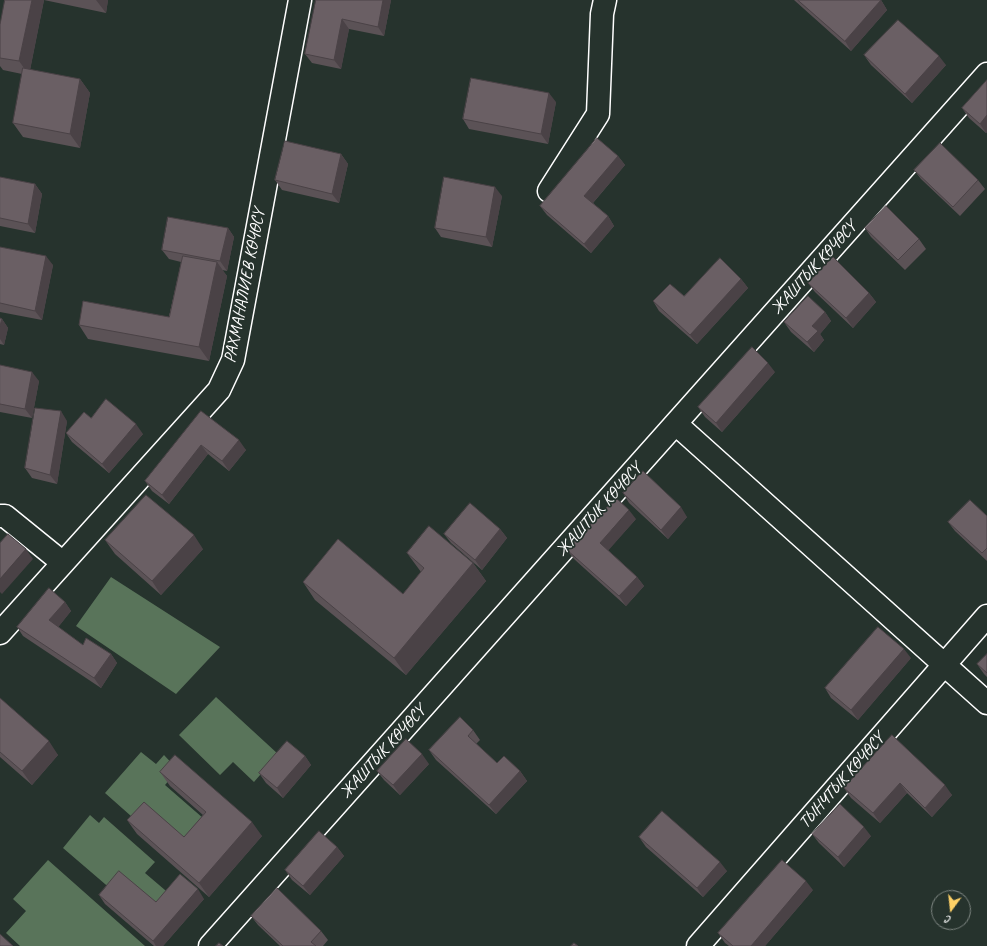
<!DOCTYPE html>
<html>
<head>
<meta charset="utf-8">
<style>
	body { margin:0 }
	#map { position:relative; width:987px; height:946px; overflow:hidden; background:#26332d; font-family:Caveat,sans-serif }
	canvas { display:block }
	.north { position:absolute; left:931px; top:890px; width:40px; height:40px; box-sizing:border-box; background:#26332d; border:1px solid #7d8581; border-radius:50%; rotate:195deg; font-size:11px; font-weight:700; line-height:16px; text-align:center; color:#fff }
	.north::after { content:''; display:block; margin:auto; width:14px; height:18px; background:#ffd166; clip-path:polygon(50% 0,100% 100%,50% 72%,0 100%) }
</style>
</head>
<body>
<div id="map">
<canvas width="987" height="946"></canvas>
<div class="north">С</div>
</div>
<script>
const ctx = document.querySelector('canvas').getContext('2d');
ctx.lineJoin = 'round';
function paint(path, color) { ctx.fillStyle = color; ctx.fill(path, 'evenodd'); }
function strokePath(path, color, width, dash) { ctx.strokeStyle = color; ctx.lineWidth = width; ctx.lineCap = dash ? 'butt' : 'round'; ctx.setLineDash(dash || []); ctx.stroke(path); }
function label(font, color, halo, rows, align = 'center') {
  ctx.font = font + ' Caveat,sans-serif'; ctx.lineWidth = 3.5; ctx.setLineDash([]); ctx.textBaseline = 'middle'; ctx.strokeStyle = halo; ctx.fillStyle = color; for (const [text, x, y, turn = 0] of rows) {
    ctx.save(); ctx.translate(x, y); ctx.rotate((+turn || 0) * Math.PI / 180); ctx.textAlign = isNaN(turn) ? turn : align; if (halo) ctx.strokeText(text, 0, 0); ctx.fillText(text, 0, 0); ctx.restore();
  }
}
paint(new Path2D(`
	M111,577l109,70 -44,47 -100,-68z
	M216,697l62,57 -24,28 -21,-20 -13,13 -41,-40z
	M141,752l15,12 8,-9 14,15 -13,15 46,40 -19,21 -52,-22 -35,-31z
	M90,815l9,8 5,-6 51,45 -10,11 27,23 -10,12 -50,-18 -49,-42z
	M48,860l97,86h-125l-14,-13 20,-22 -13,-12z`), '#59745a');
const street = new Path2D(`
	M549,191l49,-77 4,-100 3,-14
	M676,424l311,279
	M0,516h5l58,47
	M0,633l219,-243 14,-30 67,-360
	M210,946l777,-872
	M698,946l289,-330`);
strokePath(street, '#fff', 25);
strokePath(street, '#26332d', 22);
paint(new Path2D(`
	M5,0h103l-2,13 -62,-13 -14,70 50,9 10,14 -10,55 -57,-11 -10,-14 9,-49 -19,-4 -3,-4v-41z
	M316,0h75l-7,36 -35,-7 -8,40 -29,-6 -7,-9z
	M794,0h87l6,10 -36,41z
	M864,55l82,10 -34,38 -41,-38z
	M987,80v52l-1,1 -17,-15 -7,-10z
	M556,102l-8,42 -79,-15 -6,-10z
	M341,154l7,10 -9,39 -57,-13 -7,-10z
	M618,156l7,9 -32,38 15,13 6,10 -23,27 -44,-38 -7,-9z
	M914,170l64,10 7,9 -25,27 -39,-37z
	M0,177l35,7 7,10 -7,39 -35,-7z
	M502,196l-10,51 -51,-10 -6,-9z
	M228,228l6,9 -7,34 -5,-1 5,6 -18,85 -121,-22 -9,-14 90,-8 12,-55 -12,-3 -7,-9z
	M865,228l54,11 7,10 -21,21 -34,-33z
	M0,247l53,18 -11,55 -42,-8z
	M741,279l7,9 -51,56 -38,-33 -6,-10 31,-5z
	M808,283l61,10 7,9 -23,26 -38,-36z
	M825,312l6,9 -11,13 4,6 -10,12 -23,-20 -7,-10z
	M0,318l2,1 6,9 -4,17 -4,-1z
	M0,365l39,16 -7,37 -32,-6z
	M775,372l-53,60 -17,-15 -7,-10z
	M201,411l45,39 -17,21 -21,-17 -39,50 -17,-13 -7,-10z
	M67,421l-10,63 -25,-6 -7,-10z
	M66,433l77,1 -34,39 -37,-31z
	M623,493l64,24 -19,22 -39,-36z
	M987,516v45l-32,-30 -7,-9z
	M636,519l-28,31 29,27 7,9 -18,20 -52,-47 -7,-9z
	M500,529l7,9 -25,32 -31,-27 -7,-9z
	M105,540l98,9 -42,46 -46,-41z
	M407,553l66,10 13,18 -80,94 -91,-75 -12,-18 100,12 18,-22z
	M65,602l6,9 -13,16 25,18 28,9 6,9 -16,25 -78,-52 -6,-9z
	M987,654v23l-3,-3 -7,-10z
	M911,658l-53,62 -27,-22 -6,-10z
	M0,698l58,57 -26,30 -32,-28z
	M473,730l7,10 -4,4 21,19 23,8 7,10 -31,33 -60,-54 -7,-10z
	M892,735l60,60 -20,22 -25,-24 -27,30 -29,-25 -7,-10z
	M305,756l6,9 -28,33 -17,-15 -7,-10z
	M429,764l-29,31 -16,-15 -7,-9z
	M160,772l102,64 -53,61 -72,-63 -10,-14 57,17 19,-22 -33,-29z
	M812,834l59,2 -27,31 -25,-24z
	M639,837l88,34 -24,26 -57,-50z
	M337,847l7,9 -34,39 -18,-15 -7,-10z
	M813,890l-48,56h-36l-4,-3 -7,-10z
	M99,895l57,7 48,-3 -41,47h-9l-49,-42z
	M251,916l70,15 7,9 -5,6h-43l-22,-21z`), '#5b5256');
paint(new Path2D(`
	M32,0h12l-15,75 -10,-14z
	M96,0h12l-2,13z
	M383,0h8l-7,36 -6,-9z
	M881,0l6,10 -36,41 -6,-10z
	M342,19l7,10 -8,40 -7,-9z
	M939,56l7,9 -34,38 -7,-9z
	M80,79l10,14 -10,55 -10,-14z
	M549,93l7,9 -8,42 -7,-10z
	M987,115v17l-1,1 -6,-9z
	M341,154l7,10 -9,39 -7,-9z
	M618,156l7,9 -34,40 -7,-9z
	M35,184l7,10 -7,39 -7,-9z
	M495,187l7,9 -10,51 -6,-10z
	M608,216l6,10 -23,27 -7,-9z
	M228,228l6,9 -7,34 -7,-10z
	M46,256l7,9 -11,55 -7,-9z
	M217,262l10,14 -18,85 -10,-14z
	M741,279l7,9 -51,56 -7,-9z
	M869,293l7,9 -23,26 -7,-10z
	M825,312l6,9 -11,13 4,6 -10,12 -7,-10 5,-16z
	M2,319l6,9 -4,17 -4,-6v-13z
	M768,363l7,9 -53,60 -6,-9z
	M32,372l7,9 -7,37 -7,-9z
	M61,411l6,10 -10,63 -7,-9z
	M136,424l7,10 -34,39 -7,-9z
	M239,440l7,10 -17,21 -7,-10z
	M201,445l7,9 -39,50 -7,-9z
	M681,507l6,10 -19,22 -7,-9z
	M629,510l7,9 -29,33 -7,-9z
	M500,529l7,9 -25,32 -7,-10z
	M194,535l9,14 -42,46 -9,-14z
	M26,549l7,10 -31,35 -2,-2v-13z
	M473,563l13,18 -80,94 -12,-17z
	M637,577l7,9 -18,20 -7,-10z
	M65,602l6,9 -15,19 -7,-10z
	M904,649l7,9 -53,62 -7,-10z
	M111,654l6,9 -16,25 -7,-10z
	M49,741l9,14 -26,30 -10,-14z
	M422,754l7,10 -29,31 -7,-10z
	M305,756l6,9 -28,33 -6,-10z
	M520,771l7,10 -31,33 -7,-9z
	M900,783l7,10 -27,30 -7,-10z
	M945,785l7,10 -20,22 -7,-9z
	M252,822l10,14 -53,61 -10,-14z
	M864,827l7,9 -27,31 -6,-10z
	M337,847l7,9 -34,39 -7,-9z
	M720,862l7,9 -24,26 -6,-9z
	M806,881l7,9 -48,56h-14z
	M198,889l6,10 -41,47h-7l-3,-5z`), '#4a4246');
const building = new Path2D(`
	M5,0h27l-13,61 -19,-3v-33z
	M316,0h67l-5,27 -36,-8 -8,41 -29,-6z
	M798,0h83l-36,41z
	M898,20l41,36 -34,38 -41,-39z
	M23,68l57,11 -10,55 -57,-11z
	M471,78l78,15 -8,41 -78,-15z
	M987,80v35l-7,9 -18,-16z
	M597,138l21,18 -34,40 24,20 -24,28 -44,-38z
	M285,141l56,13 -9,40 -57,-14z
	M940,143l38,37 -25,27 -39,-37z
	M0,177l35,7 -7,40 -28,-6z
	M444,177l51,10 -9,50 -51,-9z
	M886,206l33,33 -21,21 -33,-32z
	M168,217l60,11 -8,33 -58,-11z
	M0,247l46,9 -11,55 -35,-8z
	M183,256l34,6 -18,85 -120,-22 4,-24 86,16z
	M833,257l36,36 -23,25 -38,-35z
	M720,258l21,21 -51,56 -37,-34 17,-17 14,12z
	M808,296l17,16 -13,14 6,5 -11,11 -23,-20z
	M0,318l2,1 -2,7z
	M752,347l16,16 -52,60 -18,-16z
	M0,365l32,7 -7,37 -25,-5z
	M106,399l30,25 -34,40 -36,-31 18,-21 7,6z
	M35,408l26,3 -11,64 -25,-7z
	M201,411l38,29 -17,21 -21,-16 -39,50 -17,-14z
	M643,471l38,36 -20,23 -38,-37z
	M146,495l48,40 -42,46 -47,-41z
	M616,498l13,12 -29,33 37,34 -18,19 -52,-46z
	M970,500l17,16v32l-5,5 -34,-31z
	M470,503l30,26 -25,31 -31,-26z
	M429,526l44,37 -79,95 -91,-76 35,-43 65,55 21,-26 -17,-15z
	M8,534l18,15 -26,30v-36z
	M49,588l16,14 -16,18 34,25 3,-7 25,16 -17,24 -77,-51z
	M878,627l26,22 -53,61 -26,-22z
	M987,654v19l-10,-9z
	M0,698l49,43 -27,30 -22,-19z
	M460,717l13,13 -5,6 29,27 7,-7 16,15 -31,34 -60,-55z
	M892,735l53,50 -20,23 -25,-25 -27,30 -29,-25z
	M406,739l16,15 -29,31 -16,-14z
	M287,741l18,15 -28,32 -18,-15z
	M175,755l77,67 -53,61 -72,-63 17,-18 40,35 22,-25 -46,-40z
	M840,804l24,23 -26,30 -26,-23z
	M662,811l58,51 -23,26 -58,-51z
	M319,831l18,16 -34,39 -18,-16z
	M782,860l24,21 -55,65h-18l-15,-13z
	M119,871l37,31 24,-28 18,15 -45,52 -54,-46z
	M277,888l44,43 -10,11 5,4h-33l-32,-30z
	M0,934l13,12h-13z
	M219,943l4,3h-7z
	M574,943l4,3h-7z`);
paint(building, '#6a5f64');
strokePath(building, '#4a4246', 1);
label('17px', '#fff', '#26332d', [
	["ЖАШТЫК КӨЧӨСҮ",814,268,-48],
	["РАХМАНАЛИЕВ КӨЧӨСҮ",245,286,-79],
	["ЖАШТЫК КӨЧӨСҮ",599,510,-48],
	["ЖАШТЫК КӨЧӨСҮ",383,752,-48],
	["ТЫНЧТЫК КӨЧӨСҮ",842,781,-49]
]);
</script>
</body>
</html>
